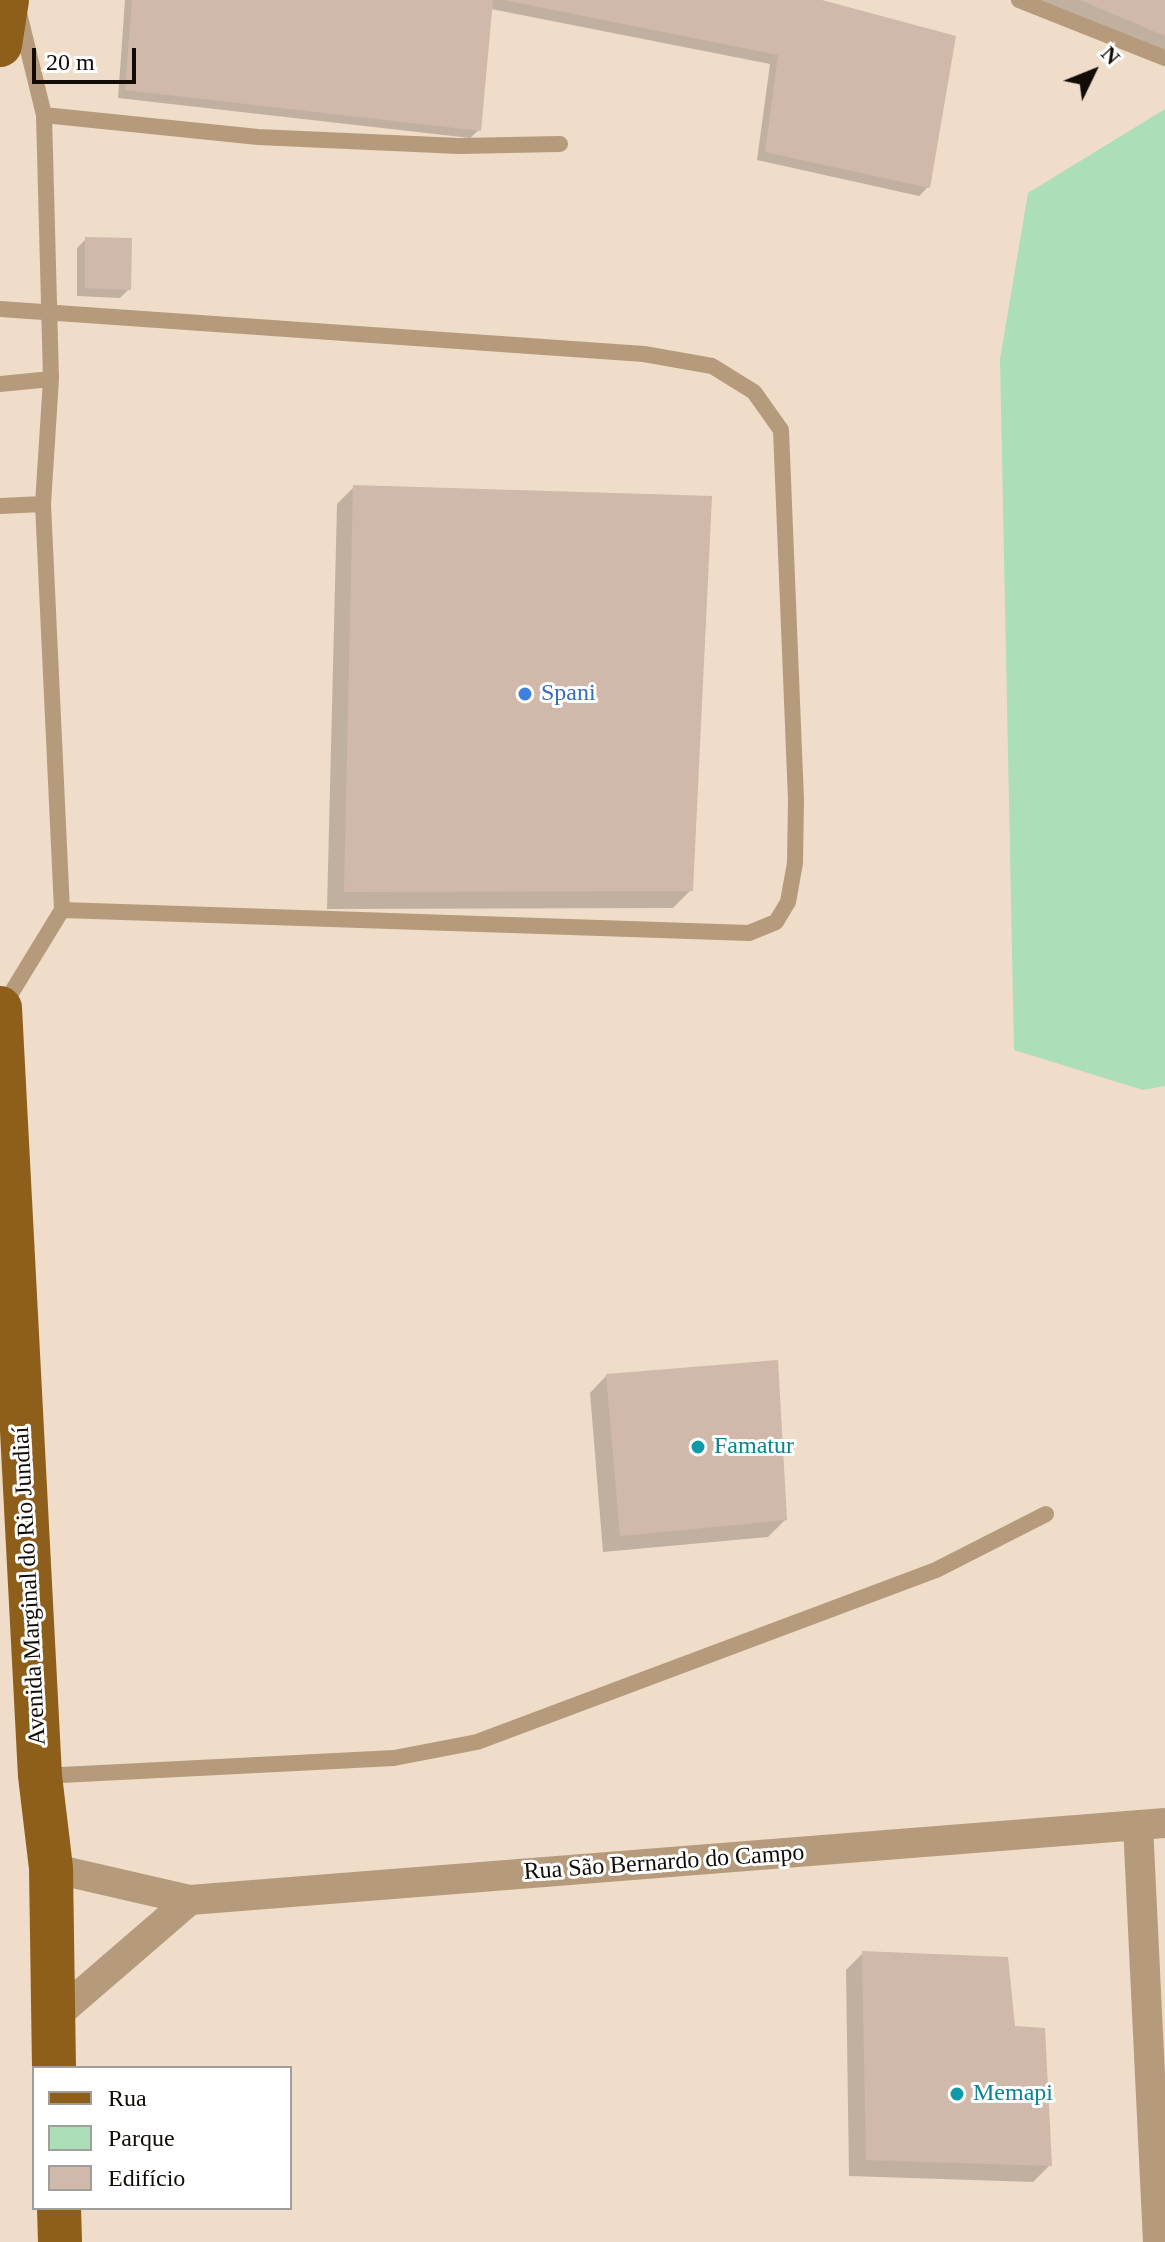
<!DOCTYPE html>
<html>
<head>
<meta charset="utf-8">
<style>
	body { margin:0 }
	#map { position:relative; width:1165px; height:2242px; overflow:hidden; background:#efddc9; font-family:Georgia,serif }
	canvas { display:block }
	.legend { position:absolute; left:32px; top:2066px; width:260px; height:144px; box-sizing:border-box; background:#fff; border:2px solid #a09e9b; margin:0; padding:10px 14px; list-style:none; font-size:24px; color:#120c06 }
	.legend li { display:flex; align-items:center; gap:16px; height:40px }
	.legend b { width:40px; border:2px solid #a09e9b }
	.north { position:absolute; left:1053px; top:32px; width:80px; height:80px; -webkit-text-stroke:6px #fff; paint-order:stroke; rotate:47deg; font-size:22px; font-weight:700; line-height:32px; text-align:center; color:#120c06 }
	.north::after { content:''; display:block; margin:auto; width:28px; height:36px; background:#120c06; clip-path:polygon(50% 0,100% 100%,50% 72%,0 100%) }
	.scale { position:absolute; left:32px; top:48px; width:104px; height:36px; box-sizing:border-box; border:4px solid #120c06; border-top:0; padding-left:10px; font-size:24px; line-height:28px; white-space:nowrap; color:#120c06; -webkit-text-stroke:6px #fff; paint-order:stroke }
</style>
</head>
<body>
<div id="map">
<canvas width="1165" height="2242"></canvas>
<ul class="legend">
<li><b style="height:10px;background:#8e5f1b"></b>Rua</li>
<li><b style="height:22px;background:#acdeb8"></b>Parque</li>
<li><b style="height:22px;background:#d0b8aa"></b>Edifício</li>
</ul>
<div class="north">N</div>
<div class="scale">20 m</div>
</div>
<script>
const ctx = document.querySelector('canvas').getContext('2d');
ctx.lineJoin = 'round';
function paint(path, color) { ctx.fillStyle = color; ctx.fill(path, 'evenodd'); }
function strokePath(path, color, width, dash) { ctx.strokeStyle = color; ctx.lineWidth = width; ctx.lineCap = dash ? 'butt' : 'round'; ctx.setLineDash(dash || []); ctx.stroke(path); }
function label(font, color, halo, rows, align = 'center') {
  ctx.font = font + ' Georgia,serif'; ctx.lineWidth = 6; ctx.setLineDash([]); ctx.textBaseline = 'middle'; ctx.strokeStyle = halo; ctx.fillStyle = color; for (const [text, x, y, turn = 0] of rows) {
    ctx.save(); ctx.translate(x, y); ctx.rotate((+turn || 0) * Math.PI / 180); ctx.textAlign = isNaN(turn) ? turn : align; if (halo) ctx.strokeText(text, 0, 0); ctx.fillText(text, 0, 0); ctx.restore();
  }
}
paint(new Path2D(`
	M1165,109v977l-22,4 -129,-40 -14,-691 28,-166z`), '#acdeb8');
paint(new Path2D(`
	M125,0h690l113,187 -9,9 -162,-36 13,-96 -279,-55 -12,121 -9,8 -352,-40z
	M1023,0h142v60z
	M86,239l43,50 -9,9 -43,-2v-48z
	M354,487l337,403 -18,18 -346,1 10,-405z
	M607,1375l178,145 -17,17 -165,15 -13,-159z
	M863,1953l150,75 37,137 -17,17 -184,-6 -3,-206z`), '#0003');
paint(new Path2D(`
	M132,0h361l-12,131 -356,-41z
	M504,0h318l134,36 -26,152 -165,-36 13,-97z
	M1080,0h85v36z
	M85,237l47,1 -1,52 -46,-2z
	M353,485l359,11 -19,395 -349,1z
	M778,1360l9,160 -167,16 -14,-162z
	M862,1951l146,6 7,69 30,2 7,138 -186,-6z`), '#d0b8aa');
strokePath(new Path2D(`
	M1019,0l146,58
	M19,13l25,102 214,22 201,9 101,-2
	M44,115l7,264 -8,125 19,406
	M0,309l644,45 68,12 42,26 27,38 15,370 -1,63 -7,39 -12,20 -27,11 -687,-23 -60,98
	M0,384l51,-5
	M0,506l43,-2
	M42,1776l352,-18 83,-16 459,-172 110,-56`), '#b59b7c', 16);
strokePath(new Path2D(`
	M1138,1825l20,417
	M51,1868l139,32 975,-77
	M52,2019l138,-119`), '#b59b7c', 30);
strokePath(new Path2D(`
	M0,45l7,-45
	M0,1008l40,768 11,92 3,200
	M59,2208l1,34`), '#8e5f1b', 44);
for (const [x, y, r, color] of [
	[525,694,8,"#3f7fe0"],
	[698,1447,8,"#0f9aa8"],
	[957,2094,8,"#0f9aa8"]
]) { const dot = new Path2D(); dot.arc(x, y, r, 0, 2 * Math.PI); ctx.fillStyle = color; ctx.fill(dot); strokePath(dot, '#fff', 3); }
label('24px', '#366cbe', '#fff', [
	["Spani",541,694]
], 'left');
label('24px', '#0d838f', '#fff', [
	["Famatur",714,1447],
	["Memapi",973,2094]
], 'left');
label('24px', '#120c06', '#fff', [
	["Avenida Marginal do Rio Jundiaí",30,1586,-93],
	["Rua São Bernardo do Campo",664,1863,-4]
]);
</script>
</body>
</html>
